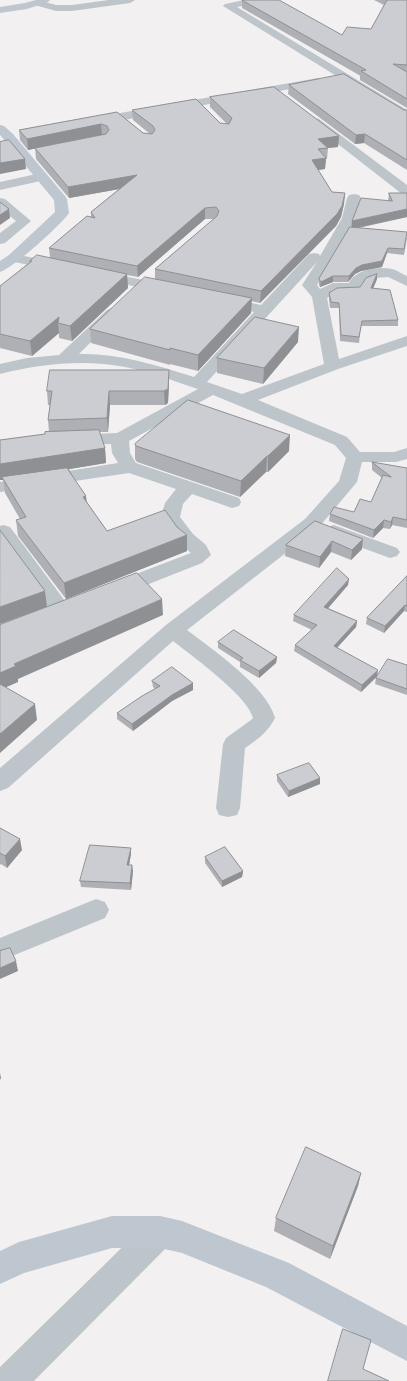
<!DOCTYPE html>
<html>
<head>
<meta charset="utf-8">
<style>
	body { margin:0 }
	canvas { display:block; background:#f2f0f0 }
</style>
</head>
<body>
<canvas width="407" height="1381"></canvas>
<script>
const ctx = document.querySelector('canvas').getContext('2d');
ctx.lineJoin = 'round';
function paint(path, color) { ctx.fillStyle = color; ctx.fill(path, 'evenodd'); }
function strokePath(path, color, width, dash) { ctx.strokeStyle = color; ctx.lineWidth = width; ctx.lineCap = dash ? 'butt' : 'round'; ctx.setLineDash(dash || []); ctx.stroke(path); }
paint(new Path2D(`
	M38,0l18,5h16l37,-5h26l-5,3 -58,8h-16l-21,-6 -2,-2 2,-2z
	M244,0h20l-2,2 -25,5 170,103v8l-4,-1 -180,-111 2,-2z
	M318,78l4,1 1,2 -1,2 -230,43 -4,-2 -2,-2 2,-2 4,-2z
	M315,118l4,1 88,66v10l-5,-1 -91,-71 -2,-2 2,-2z
	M41,173l4,1 2,3 -2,3 -45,10v-8z
	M354,194l5,1 2,3c-8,32 -26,60 -44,87l3,4 13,-6h16c6,-13 29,-17 43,-14 5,1 10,5 15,7v10l-19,-9 -13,1 -11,4 -5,9 -23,1 -9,6 12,61 68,-23v10l-69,23 -80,31 89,37 13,15h34l13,-4v11l-11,3h-34l-5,20 -38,45 -132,103c25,19 80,57 88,88 -7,14 -17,21 -30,30l-5,60 -3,7 -9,2 -9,-2 -3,-7 7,-64 3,-6 25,-18 2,-2c-5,-22 -61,-62 -80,-77l-165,147 -8,3v-23l166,-143 139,-106 34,-38 7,-23 -11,-13 -122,-50 -84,46 1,12 6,10 103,35 2,4 -2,4 -7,2 -40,-14 -9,10 -3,13 13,17 13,11 5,10 -9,8 -81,32 -7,2 -7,-2 -3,-5 3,-5 84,-32 -12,-11 -18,-25 4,-14 11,-14 -47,-16 -129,19v-10l118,-19 -6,-10 -1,-9 -40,1 -6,-1 -3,-4 3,-4 6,-1 46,-2 81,-44c-24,-8 -48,-17 -73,-22 -41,-8 -85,-3 -125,7v-10l27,-6 32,-3 48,-45 5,-2 5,2 3,3 -41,41c40,-1 77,11 115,23l60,-65 -36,-8 -2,-3 2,-3 5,-1 38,8 48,-51 5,-1 5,1 1,2 22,-38 5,-20 2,-3zM317,262l-15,23 10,12 12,67 -82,30 -35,-12z
	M0,198l5,1 26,22 -26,22 -5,1v-11l16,-12 -16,-13z
	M14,254l51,10 2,3 -2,3 -5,1 -51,-10 -2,-3 2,-3z
	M98,271l75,15 2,3 -2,3 -5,1 -75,-15 -2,-3 2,-3z
	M3,525l7,2 58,78 3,5 -3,5 -7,2 -7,-2 -54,-75v-14z
	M334,525l63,23 3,4 -3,4 -7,2 -63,-23 -3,-4 3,-4z
	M96,899l9,3 4,8 -4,8 -105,43v-23z
	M160,1216l11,5 5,11 -5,11 -137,138h-34v-14l149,-146z`), '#bdc5cb');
paint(new Path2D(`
	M36,0h14l-2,2 -21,7 -27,4v-6l25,-4z
	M0,125l4,1 9,8 52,62 2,3 2,14c-8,12 -57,56 -69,59v-11l9,-6 46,-43 -1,-12 -54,-65z
	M112,1216h48l22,5 107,42 118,63v35l-141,-74 -84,-34 -22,-5h-48l-88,25 -24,11v-33l19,-9z`), '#bec7d0');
paint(new Path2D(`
	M242,0l100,35 29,-6 13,-24 -10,-5h33v108l-47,-28v-4l-1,-1 -117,-67z
	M289,85l118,25v60l-43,-27 -9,1 -67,-50z
	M210,97l129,39 -1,11 -11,1h1l-1,11h-1l-1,10 -7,1 14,22 13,1 -1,11 -3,13 -5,9 -76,77 -9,-2v12l-53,58 -28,-7v1l-79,-22 -1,-14 65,-50v-10l59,-50h-9l-67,58 -11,-2 1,13 -56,53 -13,-3v-5l-27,23 -32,-8v-62l30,-24v-1l20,-4 -1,-9 42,-31v-5l28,-23 -50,9 -33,-39 -1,-11 67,-13 -74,15 -8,-10 -1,-10 98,-18 26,21 7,1 -17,-14 -1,-10 88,13 7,1 -17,-17z
	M389,193h18v24l-48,11 48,10 -3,17 -17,-2 -5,14 -21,4 -6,3 -7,8h-15l-13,5 -1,-2v-6l33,-52v-6l36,-20z
	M377,274v5l-4,9 25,32v6h-37l-2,17 -19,-2 -1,-33h-9l-1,-9v-6l31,-6z
	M298,342l-35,42 -46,-11v-15z
	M169,384l-1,19 -3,2h-55l-2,27h-9l6,16 1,15 -37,6 18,33 20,29 80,20 -121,48 -48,-63 -2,-16 4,-1 -15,-26 -2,-13h-3v-40l45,-6 4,-2 -1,-12 2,-15h-2l-1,-14z
	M135,444l154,7 -21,21h-2l-26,25 -103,-35 -2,-3z
	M372,462l35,6v60l-15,-3 -2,4 -7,-1 -10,10 -44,-17 1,-7 24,-2 17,-10 11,-24 -10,-8z
	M315,521l47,28 -11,11 -20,-8 -12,16 -34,-12 1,-11z
	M407,576v36l-3,-1 -20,22 -18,-9 1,-6z
	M348,585l-20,23 29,13 -1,6 -19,21 40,27 30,-10v30l-32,-11 1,-6 -15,14 -67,-41 1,-6 17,-15 -19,-9 1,-6z
	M218,642l59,15 -1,6 -17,15 -19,-11v-5l-22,-14z
	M152,681l41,2v7l-21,11 -39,30 -16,-12v-6l38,-24 -2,-2z
	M277,775l43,3v6l-32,13 -11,-16z
	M0,828l22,22 -15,18 -6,-4 -1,1z
	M131,854l-2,11 4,6 -2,19 -50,-3 -1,-6z
	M205,857l38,14 -1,6 -20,10 -17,-24z
	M361,1173l-3,13 -28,73 -56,-28 2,-13z`), '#afb0b5');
paint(new Path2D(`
	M101,124l1,11 -74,15 -1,-11z
	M365,134l-1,9 -9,1 1,-9z
	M339,136l-1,11 -21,2 1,-10z
	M326,158l-1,11 -14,2 1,-11z
	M25,159l1,10 -26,5v-11z
	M137,175v11l-68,12 -1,-11z
	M345,193l-1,11 -3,13 -5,9 -76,77 1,-12z
	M205,208v11l-67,58 -1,-11z
	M9,209l1,9 -10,7v-10z
	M407,209v8l-56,12 1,-8z
	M388,248l-1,5 -5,14 -21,4 -6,3 -7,8 1,-6 7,-8z
	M127,274l1,14 -56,53 -2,-15z
	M377,274v5l-6,15v-6z
	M333,276v6l-13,5 1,-5z
	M252,298l-1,15 -53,58v-16z
	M59,317l-1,6 1,10 -27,23 -2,-15z
	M299,327l-1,15 -35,42 1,-16z
	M169,370v14l-1,19 -3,2 -1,-14z
	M109,391l1,14 -2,27 -1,-14z
	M290,435l-1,16 -21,21v-16z
	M105,448l1,15 -102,17 -2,-3 1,3h-3v-16z
	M267,456l-1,16 -26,25 1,-16z
	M86,496l2,16 -5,-15z
	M393,517l-1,8 -2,4 1,-7z
	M384,520l-1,8 -10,10 1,-8z
	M187,535v16l-121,48 -2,-16z
	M363,539l-1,10 -11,11 1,-10z
	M332,541l-1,11 -12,16 1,-11z
	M349,579l-1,6 -24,28v-6z
	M45,591l2,16 -47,17v-17z
	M162,599l1,16 -145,64v3l-18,8v-17l14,-9z
	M405,605l-1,6 -20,22 1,-7z
	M357,621l-1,6 -23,25 1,-6z
	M277,657l-1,6 -17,15v-7z
	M378,670l-1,6 -16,16 1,-7z
	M193,683v7l-21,11 -39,30 -1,-7 40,-29z
	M35,704l2,16 -37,33v-19z
	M320,778v6l-32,13 1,-6z
	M20,839l2,11 -15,18 -2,-12z
	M131,848v6l-3,17 -1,-6z
	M132,865l1,6 -2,19 -1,-7z
	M243,871l-1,6 -20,10v-6z
	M16,961l2,10 -18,8v-11z
	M0,1073l1,5 -1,2z
	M361,1173l-3,13 -28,73 3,-13z`), '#8e9093');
const building = new Path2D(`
	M242,0h37l63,35 5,-8 24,2 16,-29h20v65l-14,-1 14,8v27l-46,-28 5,-1 -7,-4z
	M344,74l60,36h3v50l-42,-26 -9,1 -67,-50z
	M274,87l65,49 -21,3 10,9 -10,1 8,9 -14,2 20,32 13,1 -3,13 -5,8 -76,77 -106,-22 62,-53 2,-5 -3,-4 -11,1 -68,58 -88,-18 38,-32 8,2 -4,-6 46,-37 -69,12 -33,-39 71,-14 3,-4 -2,-4 -6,-2 -74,15 -8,-9 98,-18 26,21 9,1 3,-4 -2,-4 -21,-16 64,-11 24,24 9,1 3,-6 -22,-21z
	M9,140l16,19 -25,4v-21z
	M389,193h18v16l-55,12 9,-23 31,3z
	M0,202l9,7 -9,6z
	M350,227l57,5 -3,17 -16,-1 -6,13 -20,4 -6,3 -7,8h-16l-12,6 -2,-3z
	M37,255l90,19 -57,52 -12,-3 1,-6 -29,24 -30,-7v-48l32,-25h-2z
	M377,274l-6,14 19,2 8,30 -36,1 -3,16 -18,-2 -2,-32 -8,-1 -2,-9 8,-5 23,-1 6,-9z
	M145,277l107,21 -54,57 -28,-7v2l-80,-21z
	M255,317l44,10 -35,41 -47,-10z
	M50,370h119l-1,19 -4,2h-55l-2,27 -59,2 4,-29h-5z
	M188,400l102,35 -22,21h-1l-26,25 -105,-35 -1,-2z
	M99,430l6,18 -105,16v-24l45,-6v-2z
	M372,462l35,6v52l-14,-3 -2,5 -7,-2 -10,10 -44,-16 4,-7 20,5 6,-13 11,3 12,-27 8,2z
	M67,468l19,28 -3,1 24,34 58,-21 12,17 10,8 -123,48 -48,-63 10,-3 -24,-40z
	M315,521l48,18 -11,11 -20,-9 -12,16 -34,-12z
	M0,530l45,61 -45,16z
	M337,568l12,11 -25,28 33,14 -23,25 44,24 -16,15 -67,-40 22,-20 -23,-10z
	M137,573l25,26 -148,65 2,2 -16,7v-48z
	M407,576v30l-2,-1 -20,21 -18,-8z
	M234,630l43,27 -18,14 -19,-11 3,-2 -25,-16z
	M388,659l19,6v24l-31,-11z
	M172,667l21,16 -21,12 -40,29 -15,-11 25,-17 18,-10 -8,-5z
	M0,684l35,20 -35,30z
	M309,763l11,15 -31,13 -12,-16z
	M0,828l20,11 -15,17 -5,-3z
	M90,845l41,3 -4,17h5l-2,18 -50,-2z
	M225,847l18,24 -21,10 -17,-24z
	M10,948l6,13 -16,7v-17z
	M306,1147l55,26 -28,73 -57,-28z
	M343,1329l28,11 -8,29 26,12h-61z`);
paint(building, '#cbcdd2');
strokePath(building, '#8e9093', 1);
</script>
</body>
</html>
